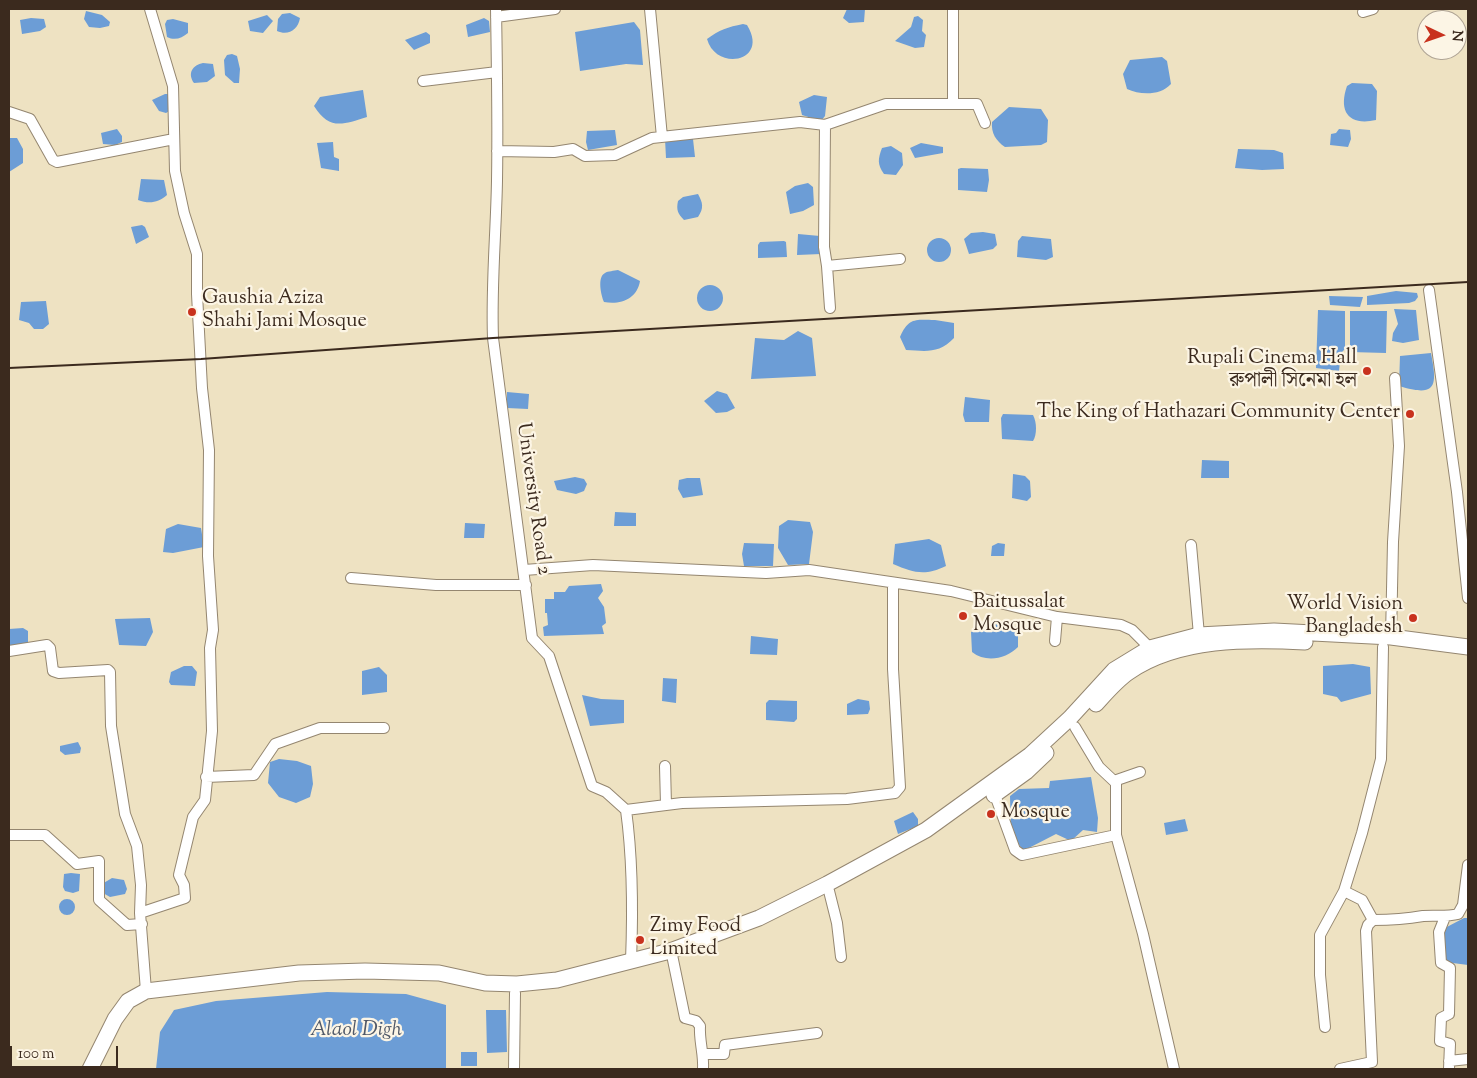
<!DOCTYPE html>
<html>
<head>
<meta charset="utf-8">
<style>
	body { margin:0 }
	#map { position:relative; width:1477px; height:1078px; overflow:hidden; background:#eee2c2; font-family:"Sorts Mill Goudy",serif }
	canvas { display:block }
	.frame { position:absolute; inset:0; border:10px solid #3b2a1e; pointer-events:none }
	.north { position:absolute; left:1417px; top:10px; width:50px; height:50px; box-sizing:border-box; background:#fcf5e5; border:1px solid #afa495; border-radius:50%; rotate:93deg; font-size:14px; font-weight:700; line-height:20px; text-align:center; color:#3b2a1e }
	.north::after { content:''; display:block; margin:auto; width:18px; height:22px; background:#c8321e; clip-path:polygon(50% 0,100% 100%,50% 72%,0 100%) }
	.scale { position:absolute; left:10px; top:1046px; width:108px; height:22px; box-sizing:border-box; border:2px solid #3b2a1e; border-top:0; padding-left:6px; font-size:15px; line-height:18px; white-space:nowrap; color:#3b2a1e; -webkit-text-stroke:4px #fcf5e5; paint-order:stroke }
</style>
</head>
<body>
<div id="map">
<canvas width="1477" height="1078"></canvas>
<div class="frame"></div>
<div class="north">N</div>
<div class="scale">100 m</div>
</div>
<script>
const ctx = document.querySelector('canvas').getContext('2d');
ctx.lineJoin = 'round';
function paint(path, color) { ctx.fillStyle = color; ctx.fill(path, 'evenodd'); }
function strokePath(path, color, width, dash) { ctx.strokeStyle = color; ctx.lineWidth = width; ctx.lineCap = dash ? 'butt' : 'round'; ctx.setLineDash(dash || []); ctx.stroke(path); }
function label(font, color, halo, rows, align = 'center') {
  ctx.font = font + ' "Sorts Mill Goudy","Noto Serif Bengali",serif'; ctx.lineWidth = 4.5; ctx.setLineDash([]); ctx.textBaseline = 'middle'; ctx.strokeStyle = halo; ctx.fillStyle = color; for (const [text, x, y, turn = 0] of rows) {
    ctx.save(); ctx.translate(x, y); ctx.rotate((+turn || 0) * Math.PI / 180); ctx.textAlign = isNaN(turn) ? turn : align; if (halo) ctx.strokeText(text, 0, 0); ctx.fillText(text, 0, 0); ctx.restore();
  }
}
paint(new Path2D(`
	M847,9h18l-1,13 -15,1 -6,-5z
	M86,11l16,4 8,7 -1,4 -9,2 -11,-1 -5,-8z
	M290,13l10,5c-2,12 -12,18 -23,13l1,-12 4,-5z
	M267,15l6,6 -10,12 -13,-2 -2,-10z
	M918,16l5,4 -1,11 4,4 -2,12 -9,1 -20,-7 16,-14 3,-10z
	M31,18l13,1 2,8 -6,4 -18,3 -2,-14z
	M484,18l5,3 1,11 -22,5 -2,-12z
	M173,19l15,4v10c-6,5 -13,8 -21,4l-2,-13 2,-4z
	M634,22l6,8 3,35 -17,-1 -46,7 -5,-39z
	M743,24l4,1c23,37 -31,47 -40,14 12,-9 21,-12 36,-15z
	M426,32l4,3v8l-16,7 -9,-10z
	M232,54l5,2 3,13 -1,14h-5l-9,-8 -1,-15 3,-5z
	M1162,57l5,4 4,23c-11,12 -31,11 -44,5l-4,-15 7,-14z
	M203,63l10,1 2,12 -8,6 -13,1c-7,-10 -1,-18 9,-20z
	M1352,83l20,1 5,7 -1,29c-27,6 -38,-8 -29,-34z
	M363,90l4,27c-25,8 -38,13 -53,-11l6,-9z
	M165,94h5l1,16 -5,3 -7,-2 -7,-11z
	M814,95l13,2 -2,19 -4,5 -19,-6 -3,-13z
	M1009,107l32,2 7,11 -1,22 -6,3 -36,2c-9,-6 -14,-14 -13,-25z
	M117,129l5,7v6l-7,3 -12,-1 -2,-11z
	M1339,129l11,1 1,9 -3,8 -18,-2 1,-11 5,-1z
	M615,130l2,15 -29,5 -2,-8 1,-11z
	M691,137l2,2 2,18 -29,1 -1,-19z
	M9,138h8l6,11v14l-14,9z
	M333,142l1,15 5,2v12l-18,-3 -4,-25z
	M921,143l22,4v6l-28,5 -5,-10z
	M891,146l11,7 1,12 -7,10 -12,-1c-7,-10 -6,-15 -2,-26z
	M1238,149l36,1 9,3 1,16 -22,1 -27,-2z
	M961,168l27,1 1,11 -2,12 -29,-2v-21z
	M141,179l23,1 3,15c-9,8 -18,9 -29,5z
	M808,183l5,4 1,18 -11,6 -13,3 -4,-22 9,-6z
	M698,194c5,9 6,14 0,23l-14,3c-6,-6 -8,-10 -6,-19l5,-4z
	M142,225l3,2 4,10 -13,7 -5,-17z
	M983,232l12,2 2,11 -4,4 -24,5 -5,-15 7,-6z
	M798,234l22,2 1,18 -24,1z
	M1022,236l29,3 2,18 -7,3 -29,-3 1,-16z
	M927 250a12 12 0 1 1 24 0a12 12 0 1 1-24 0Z
	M784,241l2,1 1,15 -29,1v-13l2,-3z
	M618,270l22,11c-3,18 -19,24 -36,21 -3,-7 -7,-25 1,-29 3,-2 9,-2 13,-3z
	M697 298a13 13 0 1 1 26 0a13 13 0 1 1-26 0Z
	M1396,291l21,2 1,4 -3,4 -6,2 -42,2v-9z
	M1329,296l34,1 -3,10 -30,-2z
	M46,301l3,23 -6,5h-9l-5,-6 -10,-3 2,-18z
	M1394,309l22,1 3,30 -16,3 -11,-2 1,-8 5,-9z
	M1318,310l27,1v38l-4,4 -2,18 -23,-3z
	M1350,311h37l-1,42 -36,-1z
	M935,320l19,3v15c-15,16 -28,13 -48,12l-6,-13c9,-20 16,-17 35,-17z
	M798,331l14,7 4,38 -65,3 4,-41 29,2z
	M1431,353c6,32 7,45 -32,33l1,-30z
	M717,391l10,3 8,14 -8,4 -11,1 -12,-12z
	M507,392l22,2 -1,15 -21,-1z
	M965,397l25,3 -1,22h-24l-2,-7z
	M1003,414l30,1c4,7 4,20 0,26l-31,-2 -1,-21z
	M1202,460l27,1v17h-28z
	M1013,474l12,2 5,5 1,16 -4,4 -15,-3z
	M575,477l9,2 3,5 -3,7 -8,3 -19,-4 -3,-9z
	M687,478h13l3,17 -20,3 -5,-9 1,-9z
	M615,512l21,1v13h-22z
	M788,520l22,2 3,10 -4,32 -21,1 -10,-17 1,-22z
	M465,523l20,1 -1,14h-20z
	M178,524l23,4 3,19 -31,6 -10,-1 3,-23z
	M929,539l12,6 5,21c-21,10 -32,7 -53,-2l2,-20z
	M744,543l30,1 -1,22h-29l-2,-12z
	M998,543l7,1 -1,12h-13l1,-10z
	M601,584l2,7 -5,7 6,9 2,16 -4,3 2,8 -60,2 -1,-9 5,-2 -1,-12h-2v-14h9v-7h11l4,-6z
	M150,618l3,14 -7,14 -27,-1 -4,-26z
	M993,624l25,3v20c-12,12 -32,16 -46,5l-1,-20z
	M23,628l5,3v13l-19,3v-18z
	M751,636l27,3 -1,16 -27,-1z
	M1353,664l17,3 1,27 -30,8 -4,-5 -14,-3v-28z
	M184,666h8l5,6 -2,14 -24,-1 -2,-3 2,-10z
	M379,667l8,8v17l-25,3v-24z
	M663,678l14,1 -1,24 -14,-2z
	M582,695l19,4 23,1v23l-34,3z
	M858,699l11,2 1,8 -2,5 -21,1v-11z
	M769,700l28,1v18l-3,3 -28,-2v-17z
	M78,742l3,6 -1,5 -15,2 -5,-4v-5z
	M279,759l18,2 14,5 2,18 -3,13 -14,6 -17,-6 -11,-14 2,-21z
	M1091,777l7,41 -1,14 -14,-2 -12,11 -15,-7 -33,17 -12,-19 -1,-36 9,-7 30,-1 1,-7z
	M913,812l5,7v7l-20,8 -4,-13z
	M1185,819l3,12 -22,4 -2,-12z
	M71,873l9,1 -1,17 -6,2 -8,-2 -2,-4 1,-13z
	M112,878l12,2 3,9 -2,5 -15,3 -7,-4 -1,-9z
	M59 907a8 8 0 1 1 16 0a8 8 0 1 1-16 0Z
	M1464,918h4v47l-23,-3 -2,-33z
	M327,992l79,2 40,11v64h-290l4,-37 14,-22 42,-9z
	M486,1010h20l1,42 -20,1z
	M461,1052h16v14h-16z`), '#6c9dd6');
const minor = new Path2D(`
	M496,9c1,57 2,115 1,172 -1,53 -6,105 -4,157l39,300 17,18 43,130 14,6 20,18c7,51 7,100 5,151
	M650,9l12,128
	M1363,12l10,-3
	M496,17l59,-8
	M423,81l74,-9
	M953,104v-95
	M9,112l21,7 23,41 4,2 117,-23
	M825,125l-1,122 3,19 73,-7
	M497,151l57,1 19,-3 12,7 30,-1 37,-17 148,-16 25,3 61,-21h91l8,19
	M827,266l3,42
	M1429,290l28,202 11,106
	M1191,545l8,90
	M524,570l69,-5 173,8 43,-3 142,21 106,26 64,8 11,5 18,18
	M351,578l85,7h90
	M1391,637l2,-95 6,-96 -4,-68
	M1055,641l2,-24
	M9,651l38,-6 3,3 3,23 6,2 49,-3 2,2 1,54 14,88 12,32 4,39 -1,28
	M1075,727l24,40 17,16v52l27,99 31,135
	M665,766l1,39
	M206,777l48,-2 21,-31 45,-16h64
	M1114,781l26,-9
	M995,795l20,55 7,5 94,-20
	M626,810l56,-7 165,-4 48,-6 5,-6 -7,-118v-86
	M9,835h36l32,29 22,-3v39l28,25 15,-1
	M829,891l8,32 4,34
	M1445,917l-6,15 2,31 9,5 -1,46 -8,4 -1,23 10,3 -1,25
	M1373,920c17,0 33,-1 50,-4 12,-1 23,1 35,-2l5,-9 5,-40
	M672,955l13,63 11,3 4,5c-1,15 4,28 3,43
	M146,991l-6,-78 45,-15 -1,-13 -5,-10 14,-58 12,-17 7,-69 -2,-83 3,-18 -5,-74 1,-106 -7,-62 -5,-94v-40l-13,-41 -9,-42 -2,-85 -23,-77
	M1325,1027l-5,-52v-40l24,-44
	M704,1054h20l1,-9 92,-12
	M1449,1061l19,-2
	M514,1069l1,-76
	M1340,1069l32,-7 -6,-131 2,-6 5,-5 -11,-20 -18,-9 18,-58 19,-74 2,-112`);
const highway = new Path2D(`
	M1096,704c10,-11 21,-24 33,-32 49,-34 120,-33 176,-30
	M994,795l32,-23 20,-19
	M90,1069l25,-50 13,-18 18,-10 153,-18 66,-2 74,2 46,10 32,1 40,-4 113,-29 89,-33 68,-34 99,-54 104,-75 40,-37 44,-48 36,-22 49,-13 75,-4 117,6 77,10`);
strokePath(minor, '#948670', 12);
strokePath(highway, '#948670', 17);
strokePath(minor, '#fff', 10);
strokePath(highway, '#fff', 15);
strokePath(new Path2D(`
	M9,368l192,-9 292,-21 975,-56`), '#3b2a1e', 2);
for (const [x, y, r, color] of [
	[192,312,5,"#c8321e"],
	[1367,371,5,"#c8321e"],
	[1410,414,5,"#c8321e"],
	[963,616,5,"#c8321e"],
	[1413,618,5,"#c8321e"],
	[991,814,5,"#c8321e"],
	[640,940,5,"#c8321e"]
]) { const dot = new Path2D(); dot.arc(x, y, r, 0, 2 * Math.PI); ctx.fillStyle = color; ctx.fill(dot); strokePath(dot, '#fcf5e5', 2); }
label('20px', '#3b2a1e', '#fcf5e5', [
	["Gaushia Aziza",202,300],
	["Shahi Jami Mosque",202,323],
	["Rupali Cinema Hall",1357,360,"right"],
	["রুপালী সিনেমা হল",1357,383,"right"],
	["The King of Hathazari Community Center",1400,414,"right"],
	["Baitussalat",973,604],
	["Mosque",973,627],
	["World Vision",1403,606,"right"],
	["Bangladesh",1403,629,"right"],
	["Mosque",1001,814],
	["Zimy Food",650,928],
	["Limited",650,951]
], 'left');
label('20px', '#3b2a1e', '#fcf5e5', [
	["University Road 2",532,499,82]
]);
label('italic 21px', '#4f5868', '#fcf5e5', [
	["Alaol Digh",356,1031]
]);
</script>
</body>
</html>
